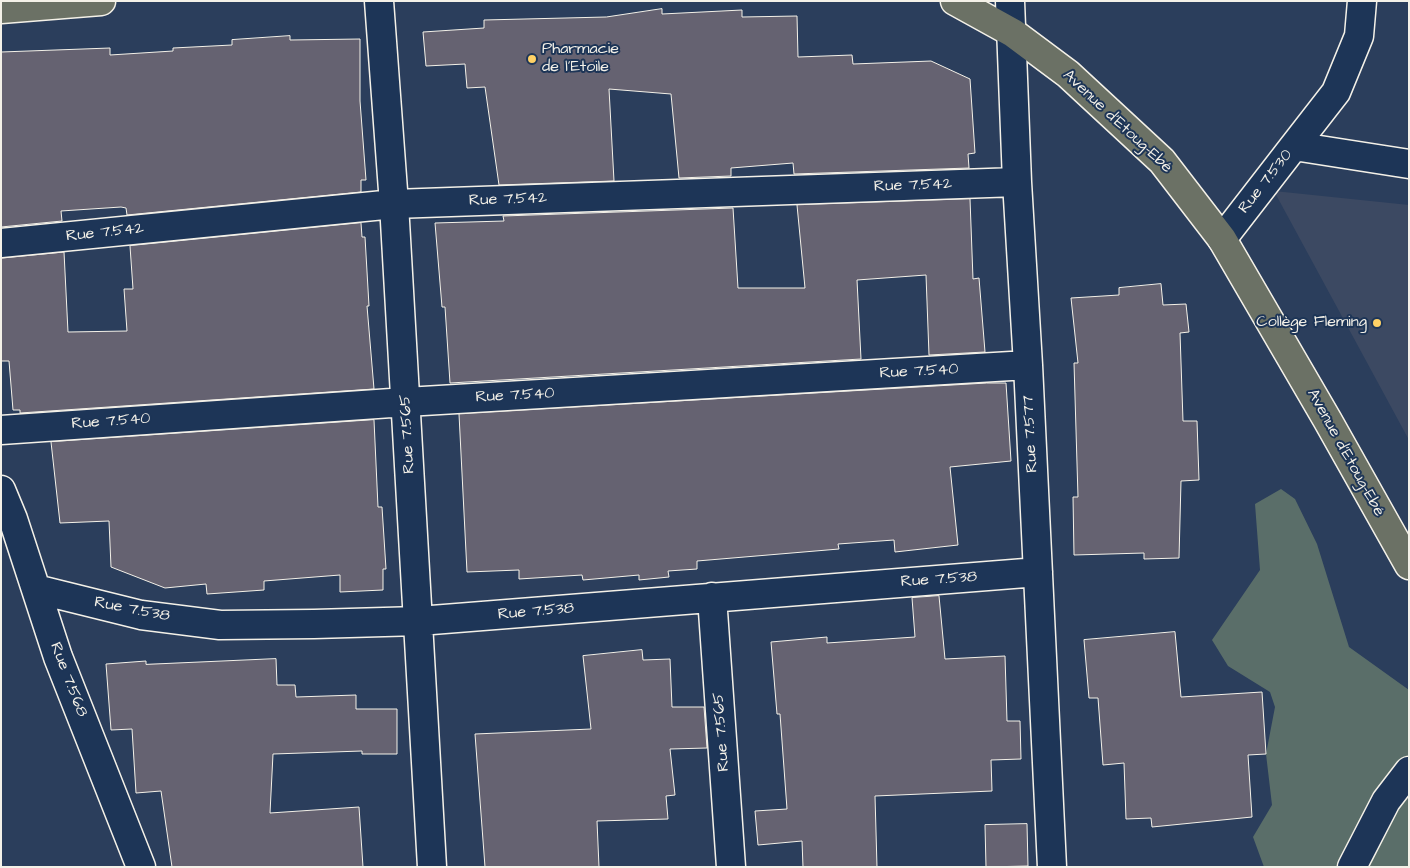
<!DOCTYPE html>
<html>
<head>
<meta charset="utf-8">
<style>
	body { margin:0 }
	#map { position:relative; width:1410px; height:868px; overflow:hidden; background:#2b3e5c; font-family:"Architects Daughter",sans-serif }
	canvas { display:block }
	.frame { position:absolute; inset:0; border:2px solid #f4f1e8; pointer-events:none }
</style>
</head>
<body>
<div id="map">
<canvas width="1410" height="868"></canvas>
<div class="frame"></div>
</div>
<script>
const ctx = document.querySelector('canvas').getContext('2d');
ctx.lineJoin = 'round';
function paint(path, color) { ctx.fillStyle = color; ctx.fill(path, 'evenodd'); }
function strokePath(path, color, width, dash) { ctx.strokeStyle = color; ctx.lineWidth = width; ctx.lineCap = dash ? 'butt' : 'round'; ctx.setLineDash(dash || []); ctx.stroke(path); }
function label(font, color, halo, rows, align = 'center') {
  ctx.font = font + ' "Architects Daughter",sans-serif'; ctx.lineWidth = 4; ctx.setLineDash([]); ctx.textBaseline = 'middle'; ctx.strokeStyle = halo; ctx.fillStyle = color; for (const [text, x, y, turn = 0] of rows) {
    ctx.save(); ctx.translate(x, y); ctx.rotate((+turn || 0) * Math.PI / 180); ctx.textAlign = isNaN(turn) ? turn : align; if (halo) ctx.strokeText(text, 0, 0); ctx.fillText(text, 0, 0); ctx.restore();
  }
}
paint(new Path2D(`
	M1274,191l135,14v235z`), '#3c4962');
paint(new Path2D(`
	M1281,489l14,10 22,45 32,103 60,43v177h-145l-11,-30 19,-32 -6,-51 9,-47 -5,-15 -42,-26 -16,-26 48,-70 -5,-66z`), '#5a6e69');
const building = new Path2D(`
	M662,9v5l80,-4v7l55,-1 1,41 54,-2 1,9 78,-3 39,18 5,74 -7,1 1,14 -175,6 -1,-11 -62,5v8l-52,2 -8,-84 -62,-5 5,92 -115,4 -14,-98 -18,1 -2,-24 -39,2 -3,-34 61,-4v-8l122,-3z
	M290,36v4l70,-1v62l6,79h-5v12l-234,23 -1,-7 -5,-1 -60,4 1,10 -61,6v-175l109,-4v7l63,-4v-3l59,-3v-5z
	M970,199l3,80 6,-1 6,74 -56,3 -3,-80 -69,5 4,79 -411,24 -5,-76h-3l-7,-84 69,-2 -1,-5 230,-8 5,80h67l-8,-83z
	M361,223l1,14h3l4,69h-2l7,83 -354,24v-3h-7l-4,-49h-8v-103l63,-6 4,80 59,-1 -3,-42h9l-3,-43z
	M1161,284l2,21 23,-1 3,28 -9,1 3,88h14l2,59 -18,1 -2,77 -35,1v-6l-70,2 -1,-58h5l-4,-134h4l-7,-65 48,-3v-7z
	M987,383h19l5,78 -61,6 8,78 -63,7 -1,-12 -56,4 1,5 -142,12v8l-29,2 1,6 -30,3v-5l-56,5 -1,-5 -63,4v-9l-52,2 -8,-158z
	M374,420l4,87h4l4,62h-3v21l-43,2v-17l-76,6v9l-57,4 -1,-10 -41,4 -54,-21 -2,-46 -49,2 -9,-81z
	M939,596l6,63 60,-3 2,65h13l1,38 -30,1 1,31 -117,5 2,71h-74l-1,-26 -44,4 -3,-34 32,-2 -7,-95h-3l-6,-72 56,-5v6l88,-6 -3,-39z
	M1175,632l6,65 81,-5 4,62 -18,1 4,62 -100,10 -1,-9 -25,1 -2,-56 -21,2 -5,-67h-9l-5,-58z
	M642,650l1,10 27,-1 2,48h32l3,41 -37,1 5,46 -9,1 2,23 -71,2 2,46h-114l-10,-133 116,-5 -8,-73z
	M276,659l1,26h18l1,12 60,-2v14h41v45h-35v-3l-89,3 -3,59 89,-6 4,60h-191l-11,-76 -25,2 -4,-64 -21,1 -5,-66 40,-3v3z
	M1027,824l1,42 -42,1 -1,-42z`);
paint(building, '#656271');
strokePath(building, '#f4f1e8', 1);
const minor = new Path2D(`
	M379,1l15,203 38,663
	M1010,1l7,181 11,183 24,502
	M1294,146l42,-54 23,-56 3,-35
	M1222,239l72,-93 115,18
	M1,243l393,-39 623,-22
	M1,430l405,-28 622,-37
	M1,490l12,29 45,138 83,210
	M36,589l105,26 79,10 94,-1 105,-3 619,-49
	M712,597l19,270
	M1352,867l34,-66 23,-30`);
const major = new Path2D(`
	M955,1l58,32 55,41 94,87 60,78 106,182 81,144
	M1,9l100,-8`);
strokePath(minor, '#f4f1e8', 31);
strokePath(major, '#f4f1e8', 31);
strokePath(minor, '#1d3557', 28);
strokePath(major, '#6b7165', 28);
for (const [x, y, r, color] of [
	[532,59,5,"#ffd166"],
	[1377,323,5,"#ffd166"]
]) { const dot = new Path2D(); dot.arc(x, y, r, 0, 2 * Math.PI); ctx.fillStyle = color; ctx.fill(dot); strokePath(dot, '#1d3557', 2); }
label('16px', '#f4f1e8', '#1d3557', [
	["Pharmacie",542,50],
	["de l'Etoile",542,68],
	["Collège Fleming",1367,323,"right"]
], 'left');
label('16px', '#f4f1e8', '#1d3557', [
	["Avenue d'Etoug-Ebé",1117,122,43],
	["Rue 7.530",1266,182,-52],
	["Rue 7.542",913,186,-2],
	["Rue 7.542",508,200,-2],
	["Rue 7.542",105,233,-6],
	["Rue 7.540",919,372,-3],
	["Rue 7.540",515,396,-3],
	["Rue 7.540",111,422,-4],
	["Rue 7.565",408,434,-93],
	["Rue 7.577",1031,434,-93],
	["Avenue d'Etoug-Ebé",1345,453,61],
	["Rue 7.538",939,580,-4],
	["Rue 7.538",132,610,11],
	["Rue 7.538",536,612,-5],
	["Rue 7.568",68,680,69],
	["Rue 7.565",722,732,-94]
]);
</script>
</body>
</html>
